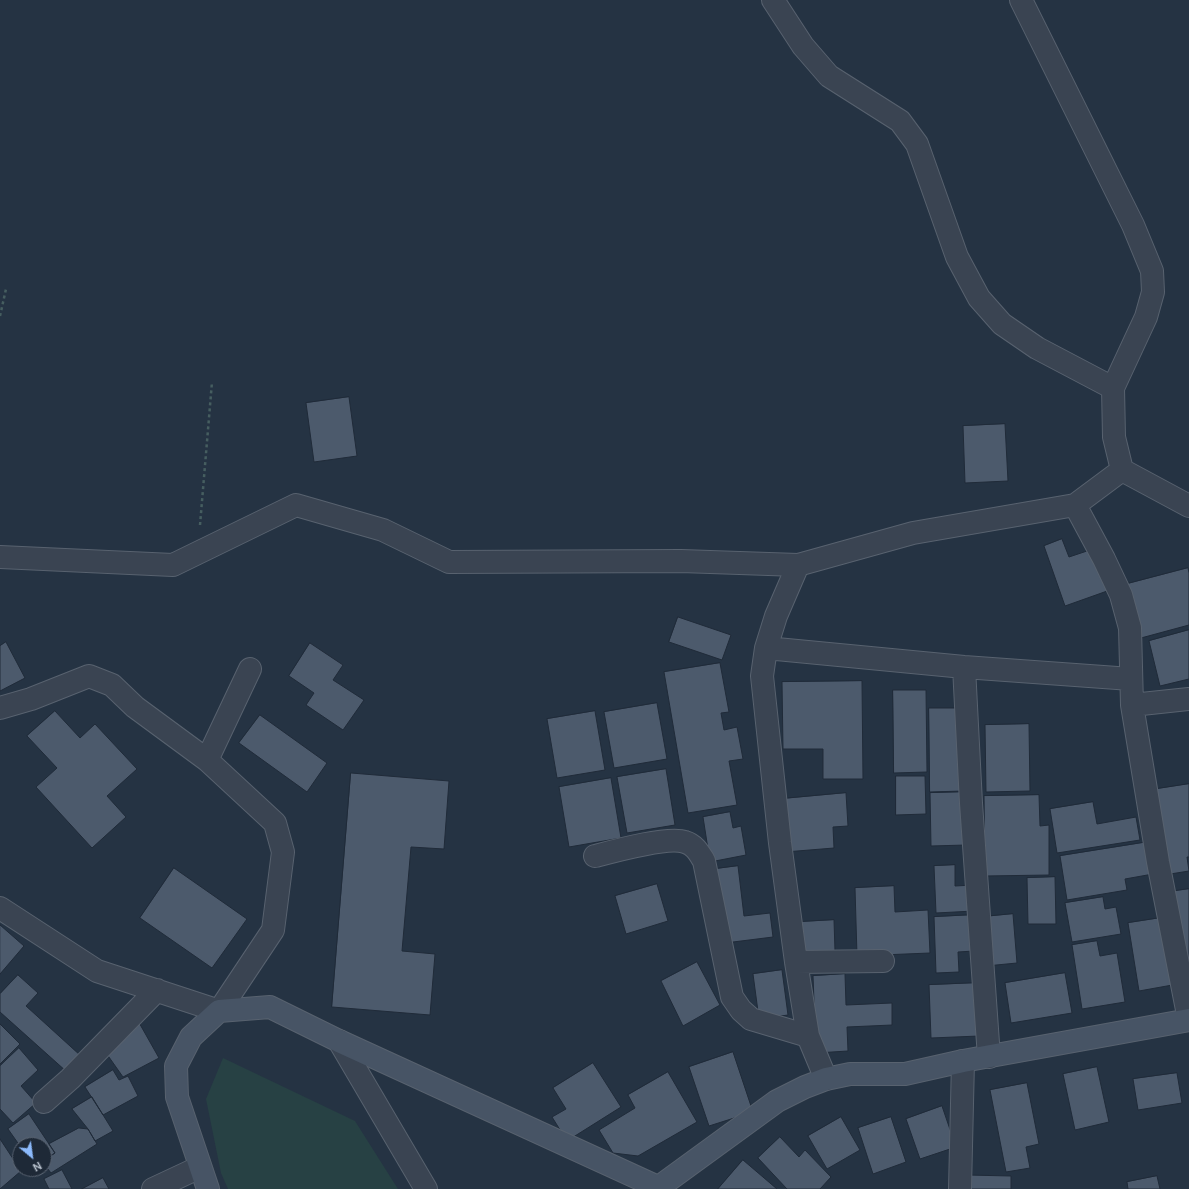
<!DOCTYPE html>
<html>
<head>
<meta charset="utf-8">
<style>
	body { margin:0 }
	#map { position:relative; width:1189px; height:1189px; overflow:hidden; background:#253343; font-family:"DM Sans",sans-serif }
	canvas { display:block }
	.north { position:absolute; left:12px; top:1137px; width:40px; height:40px; box-sizing:border-box; background:#1e2937; border:1px solid #5b6573; border-radius:50%; rotate:151deg; font-size:11px; font-weight:700; line-height:16px; text-align:center; color:#b7c0cc }
	.north::after { content:''; display:block; margin:auto; width:14px; height:18px; background:#8cbafc; clip-path:polygon(50% 0,100% 100%,50% 72%,0 100%) }
</style>
</head>
<body>
<div id="map">
<canvas width="1189" height="1189"></canvas>
<div class="north">N</div>
</div>
<script>
const ctx = document.querySelector('canvas').getContext('2d');
ctx.lineJoin = 'round';
function paint(path, color) { ctx.fillStyle = color; ctx.fill(path, 'evenodd'); }
function strokePath(path, color, width, dash) { ctx.strokeStyle = color; ctx.lineWidth = width; ctx.lineCap = dash ? 'butt' : 'round'; ctx.setLineDash(dash || []); ctx.stroke(path); }
paint(new Path2D(`
	M223,1058l132,63 43,68h-170l-7,-16 -15,-74z`), '#274144');
const building = new Path2D(`
	M349,397l8,59 -43,6 -8,-59z
	M1005,424l3,57 -43,2 -2,-57z
	M1062,539l7,18 27,-9 14,42 -45,16 -21,-60z
	M1188,568l1,5v52l-48,13 -14,-54z
	M678,617l53,18 -9,25 -53,-18z
	M1189,630v49l-29,7 -11,-45z
	M6,642l19,36 -25,13v-45z
	M310,643l33,22 -10,15 31,20 -21,30 -37,-25 8,-12 -25,-17z
	M720,663l9,49 -8,1 3,17 13,-3 6,32 -14,2 8,44 -49,8 -24,-141z
	M862,681l1,98h-40v-30h-40l-1,-67z
	M893,690h33l1,82 -33,1z
	M657,703l10,56 -53,9 -10,-56z
	M929,708h33l1,83 -33,1z
	M55,711l25,27 15,-14 42,45 -30,27 19,21 -34,31 -56,-61 21,-19 -30,-32z
	M595,711l10,59 -48,8 -10,-59z
	M260,715l67,48 -20,29 -68,-49z
	M1029,724l1,67 -44,1 -1,-67z
	M666,769l9,56 -48,8 -10,-56z
	M351,773l98,8 -5,68 -33,-2 -9,104 33,3 -5,61 -98,-8z
	M896,776h29l1,38 -30,1z
	M611,778l10,60 -52,9 -10,-60z
	M1189,784v73h-2l2,14 -25,4 -14,-85z
	M965,792l1,53 -35,1 -1,-53z
	M846,793l2,33 -15,1 1,21 -49,4 -4,-53z
	M1039,795l1,31 9,-1v50l-64,1 -1,-80z
	M1093,802l4,22 39,-7 4,23 -83,13 -7,-44z
	M730,812l3,16 8,-2 5,29 -36,7 -7,-45z
	M1148,842l5,32 -28,5 2,11 -60,10 -7,-44z
	M955,865v21l18,-1 1,26 -38,2 -2,-47z
	M738,866l6,50 26,-3 3,24 -48,6 -10,-74z
	M174,868l73,51 -35,49 -72,-50z
	M1055,877l1,47h-28l-1,-46z
	M657,884l11,37 -42,13 -11,-38z
	M894,886l1,26 33,-2 2,43 -73,3 -2,-68z
	M1189,889v107l-21,-104z
	M1103,897l2,12 11,-2 5,27 -49,8 -7,-39z
	M1013,914l4,49 -31,3 -4,-49z
	M973,915l1,36 -16,1 1,20 -23,1 -2,-56z
	M1167,917l11,67 -39,7 -11,-68z
	M834,920l1,31 -35,1 -1,-30z
	M0,925l24,21 -24,28z
	M1097,941l3,15 17,-3 8,49 -43,7 -10,-64z
	M697,962l23,43 -37,21 -22,-45z
	M782,970l6,45 -29,4 -6,-45z
	M1065,973l7,40 -61,10 -6,-40z
	M845,974l1,31 46,-2v22l-45,2 1,24 -32,2 -3,-77z
	M18,975l20,18 -12,13 55,50 -14,16 -67,-60v-18z
	M977,983l2,53 -48,2 -2,-53z
	M137,1019l22,39 -36,19 -19,-27z
	M0,1024l20,20 -20,20z
	M19,1048l19,22 -17,16 15,17 -23,20 -13,-14v-43z
	M733,1052l20,60 -44,14 -20,-59z
	M593,1063l28,44 -54,34 -15,-24 14,-8 -13,-21z
	M1097,1067l12,55 -34,8 -12,-56z
	M113,1070l6,10 9,-4 10,20 -35,19 -18,-28z
	M668,1072l29,50 -59,34 -25,-3 -14,-23 36,-22 -7,-13z
	M1177,1073l5,30 -44,7 -5,-31z
	M1027,1083l12,61 -13,3 4,21 -24,4 -16,-82z
	M92,1097l21,34 -18,10 -7,-12 -16,-20z
	M942,1106l14,41 -36,12 -14,-40z
	M29,1114l26,39 -11,7v-15l-24,1 -12,-17z
	M841,1117l19,33 -33,19 -19,-33z
	M891,1117l15,45 -33,12 -15,-46z
	M79,1128l9,1 9,15 -46,29 -7,-9v-4l11,-7 -6,-9z
	M780,1137l19,20 6,-7 26,27 -11,12h-33l-29,-31z
	M0,1139l21,32 -21,18z
	M743,1160l34,29h-59z
	M62,1170l10,19h-23l-5,-10z
	M967,1175l44,1v13h-44z
	M1157,1176l3,13h-32l-1,-7z
	M103,1178l6,11h-27z`);
paint(building, '#4c5a6c');
strokePath(building, '#202b39', 1);
const street = new Path2D(`
	M773,0l30,46 26,30 71,45 17,23 40,113 22,41 23,26 35,24 76,40
	M1122,470l67,36
	M1075,505l29,54 17,36 9,33 2,77 26,157 31,158
	M0,557l173,8 123,-60 87,25 66,32 232,-1 117,4 115,-32 162,-28 47,-35 -8,-33 -1,-49 33,-71 7,-25 -1,-21 -19,-46 -112,-225
	M798,565l-22,51 -10,32 -4,28 18,167 16,119 12,74 18,43
	M766,648l198,19 167,12
	M964,667l7,136 18,254
	M1132,705l57,-6
	M0,708l31,-9 58,-23 23,9 23,22 72,53 68,63 8,29 -10,78 -54,81 -122,-40 -97,-63
	M207,760l43,-91
	M595,856c19,-5 74,-20 90,-14 10,3 14,11 19,19l28,136 9,13 10,9 57,17
	M796,962l87,-1
	M339,1041l87,148
	M44,1102l26,-23 87,-89
	M153,1189l47,-22
	M960,1189l3,-128`);
const secondary = new Path2D(`
	M659,1187l118,-86 28,-14 21,-8 24,-5h55l58,-13 226,-41
	M208,1189l-31,-92 -1,-31 15,-29 28,-26 51,-4 69,34 323,148`);
strokePath(street, '#58626f', 24);
strokePath(secondary, '#58626f', 24);
strokePath(new Path2D(`
	M0,316l6,-27
	M200,525l12,-143`), '#465e60', 2.5, [3, 3]);
strokePath(street, '#3a4452', 22);
strokePath(secondary, '#475465', 22);
</script>
</body>
</html>
